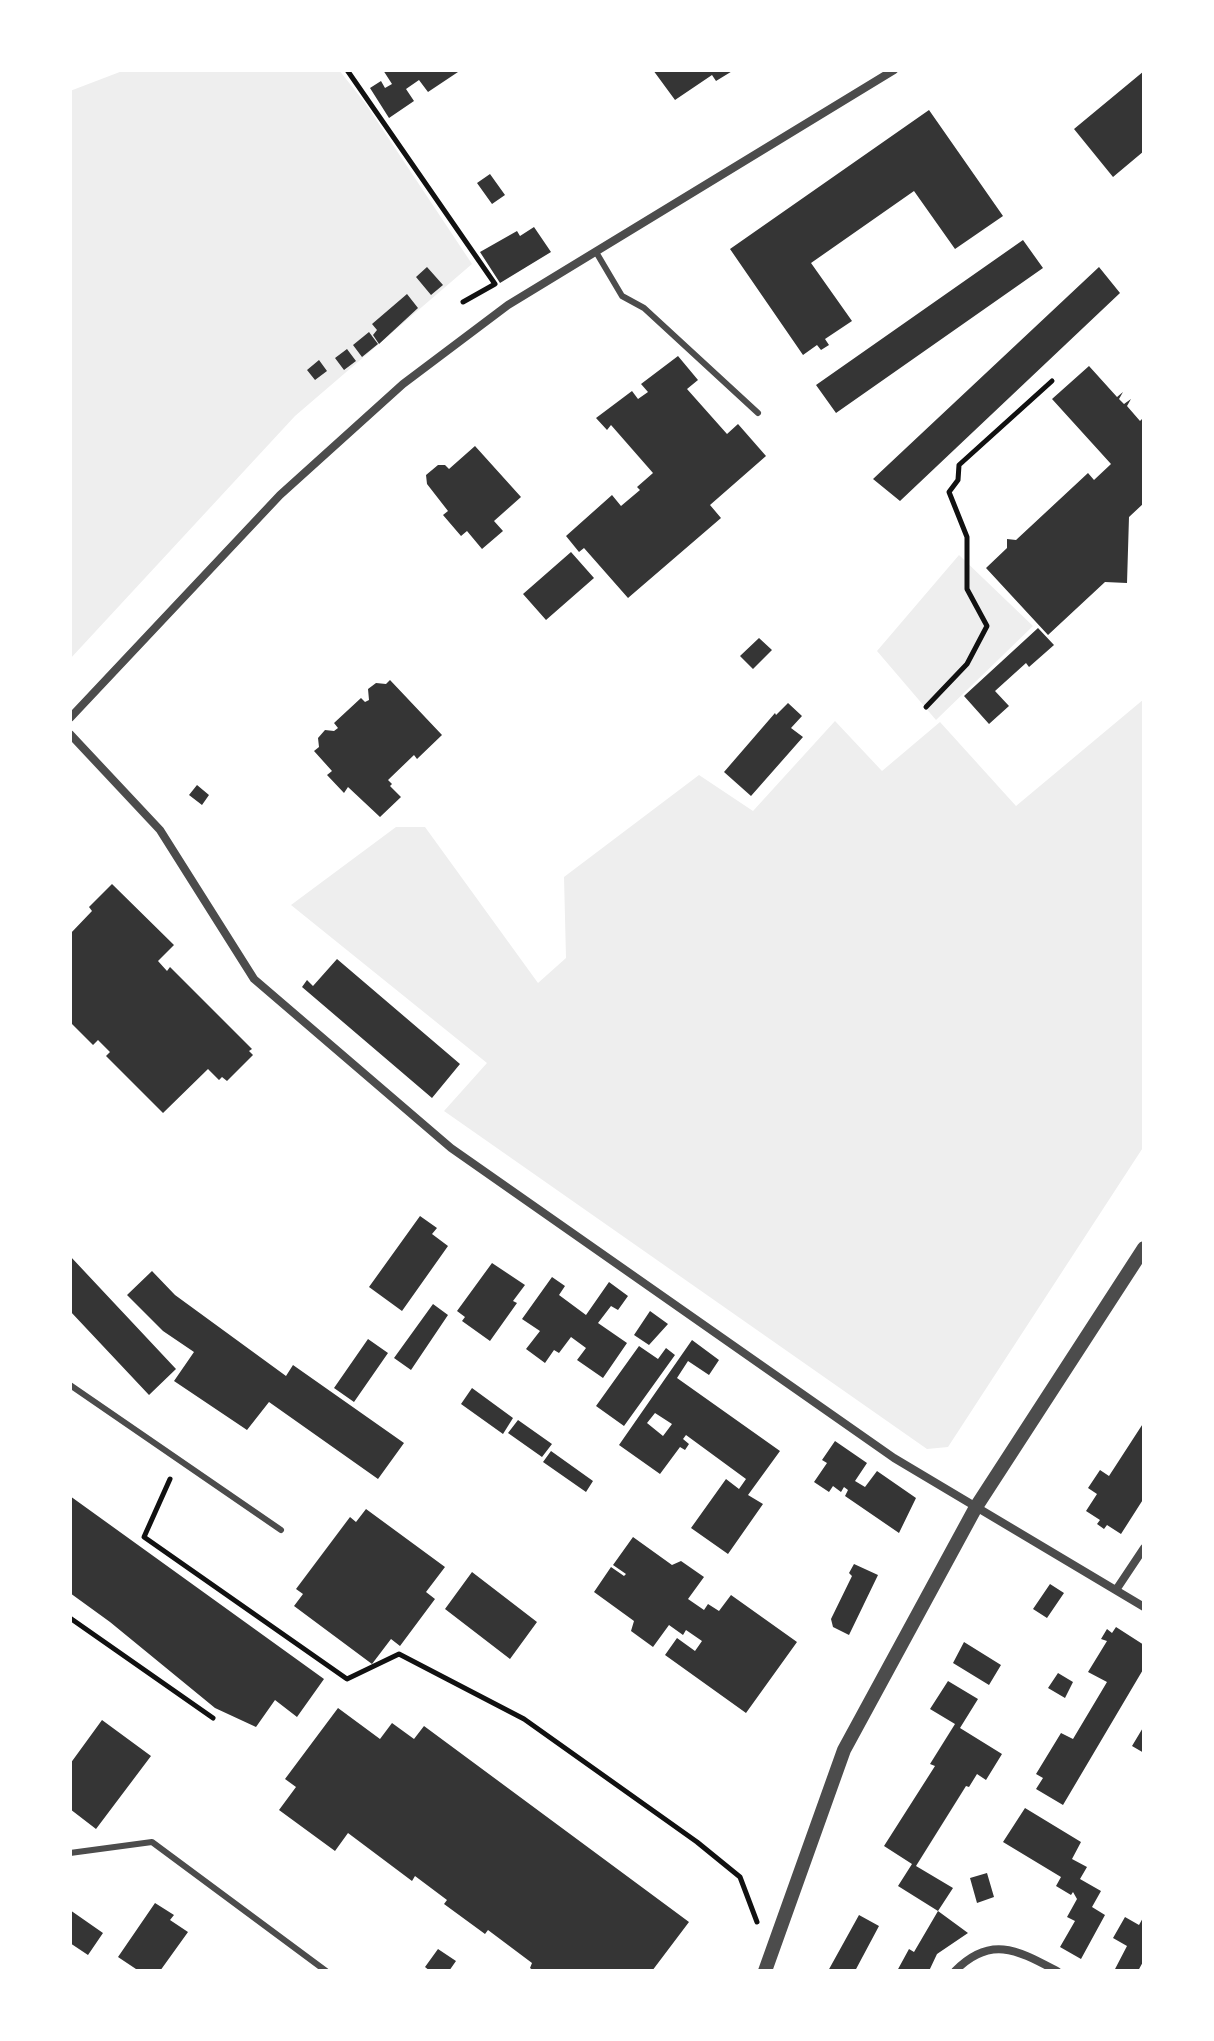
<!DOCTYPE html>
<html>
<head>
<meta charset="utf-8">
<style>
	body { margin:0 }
	#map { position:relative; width:1214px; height:2041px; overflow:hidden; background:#fff; font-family:"Asap Condensed",sans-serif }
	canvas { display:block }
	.frame { position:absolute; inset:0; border:72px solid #fff; pointer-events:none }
</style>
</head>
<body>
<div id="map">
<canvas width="1214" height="2041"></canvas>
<div class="frame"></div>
</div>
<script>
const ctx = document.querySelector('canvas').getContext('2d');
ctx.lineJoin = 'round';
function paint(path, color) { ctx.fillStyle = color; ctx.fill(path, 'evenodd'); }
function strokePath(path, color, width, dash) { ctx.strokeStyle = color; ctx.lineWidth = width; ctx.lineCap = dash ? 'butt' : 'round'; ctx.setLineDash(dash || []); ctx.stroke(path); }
paint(new Path2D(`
	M125,70h214l26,33 107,161 -177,152 -225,243v-568z
	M959,555l74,71 -97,94 -59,-69z
	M1144,699v447l-196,301 -21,2 -483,-338 43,-48 -196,-158 105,-78h29l113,156 28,-25 -2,-81 135,-102 54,36 82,-90 47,50 58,-49 76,84z`), '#eee');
paint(new Path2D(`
	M383,70h78l-33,22 -9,-12 -13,9 8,12 -25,17 -19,-30 11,-7 4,7 7,-4z
	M653,70h81l-18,11 -4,-6 -37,25z
	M1144,71v80l-31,26 -39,-48z
	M929,110l74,106 -48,33 -41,-58 -103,72 41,58 -27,18 4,6 -8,5 -4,-5 -14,10 -73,-106z
	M490,174l15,21 -13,9 -15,-21z
	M534,227l17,25 -51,31 -20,-31 37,-21 3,5z
	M1023,240l20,28 -207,145 -20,-28z
	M427,267l16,18 -12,10 -15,-18z
	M1099,267l21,26 -220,208 -27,-22z
	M407,294l11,14 -39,36 -6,-9 4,-5 -5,-6z
	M369,332l9,12 -16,13 -9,-12z
	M347,349l9,12 -12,9 -9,-12z
	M678,356l20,24 -11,9 40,45 11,-10 28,32 -56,49 11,13 -93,80 -44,-50 -5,4 -13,-16 46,-41 9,11 19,-16 -3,-3 16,-14 -42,-48 -4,5 -11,-12 36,-27 6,8 10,-7 -7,-8z
	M319,360l8,11 -12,9 -8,-10z
	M1089,366l28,31 6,-5 -4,7 5,5 7,-5 -4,7 13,15 4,-4v86l-15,14 -2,66 -22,-1 -57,53 -62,-67 21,-20v-9l9,1 72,-67 6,7 17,-16 -59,-65z
	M475,446l46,51 -27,24 9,10 -21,18 -15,-18 -6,5 -18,-21 5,-4 -21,-27 -1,-9 12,-10h7l4,4z
	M571,552l23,26 -48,42 -23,-26z
	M1038,628l16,17 -25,22 -3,-4 -31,28 14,15 -20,18 -25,-28z
	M759,638l13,12 -19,19 -13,-13z
	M390,680l52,55 -25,24 -3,-4 -26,25 4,4 -2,2 11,11 -21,20 -32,-30 -4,6 -17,-18 5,-4 -18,-20 5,-4 -1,-9 7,-8 9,1 4,-3 -4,-5 27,-25 4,4 4,-2 -1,-11 8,-6 10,1z
	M788,703l14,13 -11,12 12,9 -52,59 -27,-24 51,-59 1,2z
	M197,785l12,10 -7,10 -13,-10z
	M112,884l62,61 -16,16 9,10 3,-4 82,82 -3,2 4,4 -26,26 -5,-4 -3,3 -11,-11 -45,44 -57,-57 4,-4 -12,-12 -5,5 -23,-23v-88l22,-23 -3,-4z
	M337,959l123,105 -28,34 -130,-111 5,-7 6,6z
	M420,1216l17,12 -5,6 16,12 -46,65 -33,-24z
	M70,1256l106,113 -27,26 -79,-84z
	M492,1263l33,22 -12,16 4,2 -27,38 -28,-20 3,-4 -8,-6z
	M152,1271l23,24 111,81 7,-11 111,78 -26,36 -109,-77 -22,28 -73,-49 20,-29 -31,-21 -36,-36z
	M552,1277l13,9 -6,9 27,20 23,-33 19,14 -10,14 -7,-4 -13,17 29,20 -24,35 -26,-18 9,-12 -15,-11 -12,16 -5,-3 -9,13 -19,-14 14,-18 -18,-12z
	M433,1304l15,11 -37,55 -17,-12z
	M650,1311l18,13 -19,21 -15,-10z
	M368,1339l20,14 -34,49 -20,-14z
	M692,1340l27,20 -10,15 -21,-14 -11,17 103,73 -32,44 15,9 -35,50 -37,-26 35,-49 13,10 7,-10 -60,-44 -3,4 6,5 -4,6 -5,-3 -20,27 -41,-29zM655,1413l17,11 -9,12 -16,-13z
	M639,1346l19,13 8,-11 9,7 -51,71 -28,-20z
	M472,1388l41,30 -10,16 -42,-30z
	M518,1420l34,24 -10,13 -34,-24z
	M1144,1422v76l-23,36 -14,-9 -3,4 -7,-5 3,-4 -14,-9 11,-17 -9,-6 12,-18 9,6z
	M835,1441l32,22 -12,18 10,6 12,-16 39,27 -17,35 -54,-37 3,-6 -4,-3 -3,5 -8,-6 -4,6 -15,-10 13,-19 -5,-3z
	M551,1451l42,30 -7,11 -43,-30z
	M70,1496l254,183 -27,38 -22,-17 -19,27 -41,-19 -105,-86 -40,-29z
	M366,1509l79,58 -19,25 9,7 -35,47 -9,-7 -19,25 -78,-58 9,-12 -7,-5 54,-72 6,5z
	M633,1537l39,28 9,-4 23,16 -16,22 16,11 4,-6 11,7 12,-16 66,47 -51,71 -81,-58 12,-17 18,13 7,-10 -16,-11 -3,5 -14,-10 -16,22 -22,-16 3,-10 -40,-29 17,-25 13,9 2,-2 -13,-9z
	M854,1564l24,11 -29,60 -16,-8 -2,-8 21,-43 -3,-3z
	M472,1572l65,50 -27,37 -65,-50z
	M1050,1584l14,9 -17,25 -14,-9z
	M1116,1627l28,18v23l-81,137 -27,-16 7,-11 -7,-4 25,-41 12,6 34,-57 -19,-10 19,-31 -6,-2 6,-10 5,4z
	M964,1642l37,23 -12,20 -36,-22z
	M1058,1673l15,9 -8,16 -17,-10z
	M948,1681l30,18 -18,29 42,26 -16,26 -9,-6 -8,13 -3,-1 -50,80 37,22 -15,23 -40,-25 14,-22 -28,-18 51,-80 -5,-2 25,-40 -25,-15z
	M338,1708l42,31 12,-16 22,16 10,-13 265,196 -37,49h-118l-4,-3 2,-5 -44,-33 -3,4 -41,-30 3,-4 -32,-24 -3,5 -64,-48 -13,18 -56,-41 17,-23 -11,-8z
	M102,1720l49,36 -55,73 -26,-20v-45z
	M1144,1726v27l-12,-7z
	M1025,1808l56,34 -9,17 15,8 -7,12 21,12 -9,16 13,8 -24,44 -21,-12 15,-26 -8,-4 10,-18 -4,-7 -2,3 -15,-9 5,-9 -58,-35z
	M987,1873l7,24 -17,6 -7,-25z
	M155,1903l19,12 -4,5 18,12 -28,39h-21l-21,-14z
	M70,1910l33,23 -15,22 -18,-12z
	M938,1911l30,22 -31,21 -8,17h-32l12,-22 5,3z
	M859,1915l20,11 -24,45h-27z
	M1144,1916v44l-6,11h-24l13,-25 -14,-8 12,-21 14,8z
	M438,1949l18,12 -7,10h-19l-5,-4z`), '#353535');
strokePath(new Path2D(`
	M347,70l148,214 -32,18
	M926,707l41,-43 20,-38 -20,-37v-52l-18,-45 9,-12 1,-15 93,-84
	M170,1479l-26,58 203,142 52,-25 125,65 173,123 43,35 17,45
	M70,1618l143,100`), '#111', 5);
strokePath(new Path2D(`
	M596,252l26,44 22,12 114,105
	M70,1385l211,145
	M70,1853l82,-11 174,129`), '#4c4c4c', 6);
strokePath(new Path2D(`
	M70,718l210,-223 123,-111 105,-79 386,-235
	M70,734l90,96 94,149 197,169 443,310 250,149
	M1116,1590l28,-42
	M955,1971c36,-37 64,-20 102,0`), '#4c4c4c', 8);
strokePath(new Path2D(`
	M765,1971l79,-221 132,-243 168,-259`), '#4c4c4c', 14);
</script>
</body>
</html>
